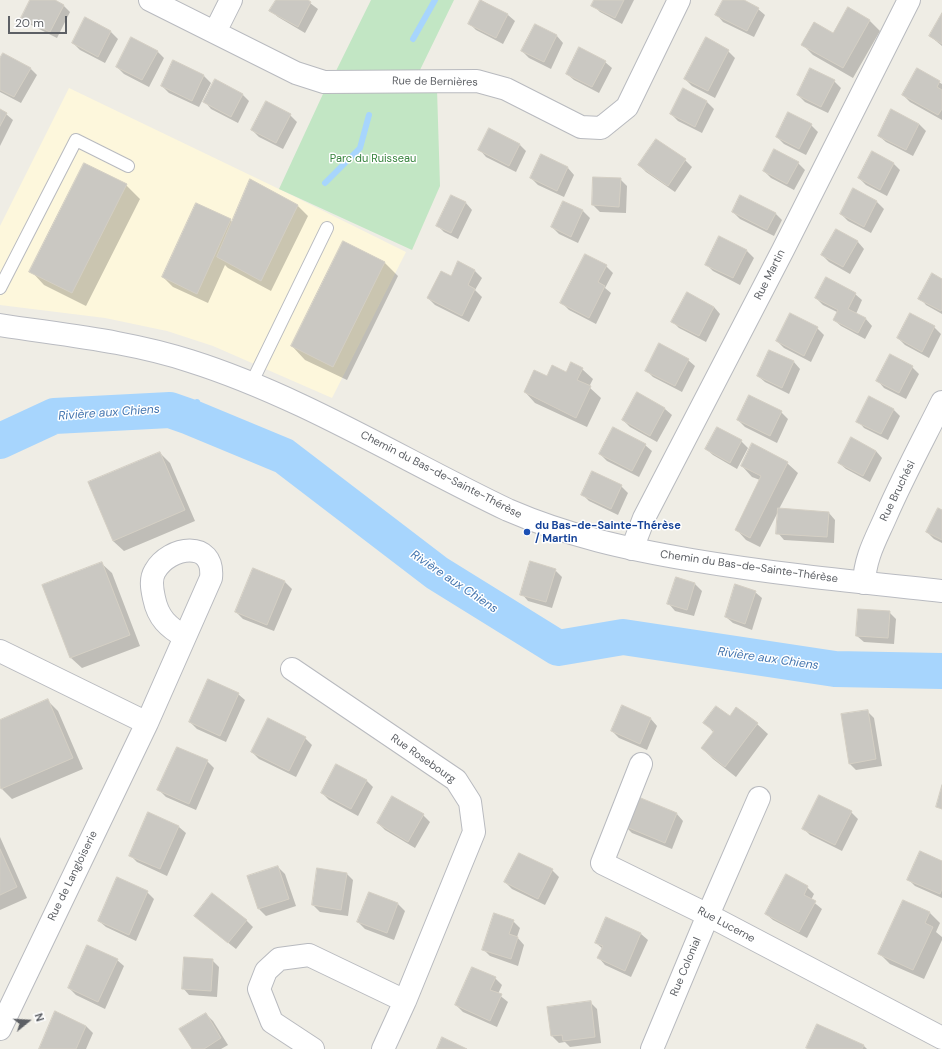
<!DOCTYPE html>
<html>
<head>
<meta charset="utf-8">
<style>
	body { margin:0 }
	#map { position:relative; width:942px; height:1049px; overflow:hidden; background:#efede5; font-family:"DM Sans",sans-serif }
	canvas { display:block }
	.north { position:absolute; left:8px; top:1001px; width:40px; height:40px; -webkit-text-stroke:3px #fff; paint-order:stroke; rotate:72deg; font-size:11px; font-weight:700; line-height:16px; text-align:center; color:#5d6065 }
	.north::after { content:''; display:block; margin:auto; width:14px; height:18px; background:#5d6065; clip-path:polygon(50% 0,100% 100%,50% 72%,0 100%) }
	.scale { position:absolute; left:8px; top:16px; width:59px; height:18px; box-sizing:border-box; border:2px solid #5d6065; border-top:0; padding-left:5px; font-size:12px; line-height:14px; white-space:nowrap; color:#5d6065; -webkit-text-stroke:3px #fff; paint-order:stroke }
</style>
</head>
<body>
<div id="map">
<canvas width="942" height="1049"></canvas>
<div class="north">N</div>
<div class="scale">20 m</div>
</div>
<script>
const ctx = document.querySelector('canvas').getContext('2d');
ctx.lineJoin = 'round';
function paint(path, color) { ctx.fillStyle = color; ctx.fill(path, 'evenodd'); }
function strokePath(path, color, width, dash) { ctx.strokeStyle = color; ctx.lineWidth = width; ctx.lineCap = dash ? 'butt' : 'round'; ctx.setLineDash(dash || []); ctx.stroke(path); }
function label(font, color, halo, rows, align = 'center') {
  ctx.font = font + ' "DM Sans",sans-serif'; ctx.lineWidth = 3; ctx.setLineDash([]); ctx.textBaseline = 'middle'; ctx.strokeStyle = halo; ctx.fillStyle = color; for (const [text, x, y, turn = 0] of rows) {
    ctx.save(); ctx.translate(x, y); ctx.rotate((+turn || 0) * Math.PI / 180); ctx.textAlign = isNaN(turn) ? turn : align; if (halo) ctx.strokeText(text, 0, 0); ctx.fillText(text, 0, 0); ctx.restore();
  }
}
paint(new Path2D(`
	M69,88l210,101 127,63 -74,146 -119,-52 -46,-15 -62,-13 -105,-13v-79z`), '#fdf7dc');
paint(new Path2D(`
	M371,0h83l-34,70 -85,3z
	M437,89l3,97 -28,64 -133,-61 44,-95z`), '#c2e6c4');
paint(new Path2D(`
	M32,0h21l10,5 7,7 -13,26 -28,-14 -6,-6z
	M277,0h29l12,9 -13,24 -27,-16 -7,-6z
	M481,0l27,15 7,6 -12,23 -27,-14 -7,-7z
	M595,0h39l-12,24 -22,-12 -7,-7z
	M724,0h18l16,9 7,6 -11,22 -31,-15 -6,-7z
	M942,15v31l-12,-10z
	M86,19l25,13 7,7 -13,24 -25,-13 -7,-7z
	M869,20l11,11 -27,47 -40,-23 -10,-10z
	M535,25l22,11 6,7 -12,26 -22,-11 -7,-7z
	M157,51l7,7 -15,29 -25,-13 -7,-7z
	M728,51l7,7 -20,40 -23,-12 -7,-7z
	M0,60l30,8 7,7 -16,28 -21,-11z
	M173,61l31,15 7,7 -12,24 -30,-14 -7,-7z
	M605,62l7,6 -13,25 -25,-13 -7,-6z
	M917,70l25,14v36l-32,-18 -7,-7z
	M834,81l7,7 -13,25 -23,-11 -7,-7z
	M683,90l24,12 7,7 -12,24 -24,-12 -7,-7z
	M242,94l7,7 -11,22 -27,-14 -6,-7z
	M0,111l6,3 7,6 -13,26z
	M290,115l7,7 -14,27 -24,-12 -7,-7z
	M919,124l7,7 -13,25 -27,-14 -7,-6z
	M811,125l7,7 -12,23 -22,-11 -7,-7z
	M520,145l6,6 -10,21 -30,-15 -6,-7z
	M542,155l26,13 6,7 -10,22 -26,-12 -7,-7z
	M685,160l7,7 -17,25 -29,-20 -7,-7z
	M798,163l7,7 -11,20 -23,-12 -7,-7z
	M893,163l7,7 -13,26 -21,-11 -7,-7z
	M620,179l7,7 -1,27 -26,-1 -7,-7z
	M126,185l14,14 -54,107 -42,-21 -13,-14z
	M854,190l23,12 7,7 -13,24 -23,-12 -7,-7z
	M451,196l15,7 6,7 -14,29 -14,-7 -7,-7z
	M563,202l20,9 7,7 -12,25 -19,-9 -7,-7z
	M297,205l11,11 -37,75 -43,-23 -3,-3 -17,38 -35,-16 -10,-10 67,-57 3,3z
	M733,212l42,1 7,7 -8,16 -34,-17z
	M837,230l21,12 6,7 -14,25 -21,-12 -7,-7z
	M720,237l27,14 7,7 -14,27 -27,-14 -7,-7z
	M343,242l42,21 13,13 -51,104 -42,-20 -13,-14z
	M459,262l16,9 7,7 -7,12 7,7 -13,25 -34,-17 -7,-7 23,-21z
	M606,266l7,7 -8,15 6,5 -15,31 -27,-14 -7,-7z
	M942,280v34l-16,-9 -6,-7z
	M855,294l7,6 -6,14 10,5 6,7 -7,13 -24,-13 -7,-6 3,-8 -14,-7 -7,-7z
	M714,307l6,7 -14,28 -27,-14 -6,-6z
	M934,327l7,7 -12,24 -24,-13 -7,-7z
	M817,328l7,7 -13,27 -27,-14 -7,-7z
	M770,351l24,11 6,7 -11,25 -24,-12 -7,-6z
	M688,360l7,6 -13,26 -29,-15 -7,-7z
	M912,367l7,7 -13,25 -22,-11 -6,-7z
	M582,369l11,10 -4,8 12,11 -14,29 -52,-24 -10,-11 22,-15z
	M637,394l28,15 7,6 -15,27 -27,-15 -7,-7z
	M893,409l7,7 -12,24 -24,-12 -6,-7z
	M781,412l7,7 -11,24 -32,-16 -7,-7z
	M741,441l7,7 -11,21 -24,-14 -7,-6z
	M645,445l7,6 -13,26 -32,-16 -7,-7z
	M876,451l6,7 -12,24 -24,-13 -7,-6z
	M160,453l10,10 25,58 -71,30 -11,-10z
	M787,463l11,10 -19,36 50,4 6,7 -1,23 -50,-3 -6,-7 1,-23 -19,37 -14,-7 -10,-11 24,-49 -8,-3 -10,-11z
	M621,486l7,7 -10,22 -29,-14 -6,-6z
	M942,511v32l-8,-4 -7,-7z
	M101,563l11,10 28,73 -58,22 -11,-10 -28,-73z
	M254,569l31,13 7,7 -18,42 -31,-12 -7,-7z
	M555,570l7,7 -10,31 -24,-7 -6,-7z
	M676,578l19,6 7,7 -8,25 -19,-5 -6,-7z
	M755,592l7,6 -10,32 -19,-7 -7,-6z
	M889,612l7,7 -2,25 -30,-2 -7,-6z
	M238,694l7,6 -19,42 -29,-13 -7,-7z
	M48,701l10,10 25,58 -71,30 -10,-10 -2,-5v-63z
	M623,707l28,12 6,7 -10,24 -28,-12 -7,-7z
	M867,711l7,7 8,48 -26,4 -7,-7z
	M730,717l27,7 11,10 -32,43 -23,-18 -11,-11 12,-15 -9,-10z
	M305,738l7,7 -16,32 -37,-18 -7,-7z
	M207,761l7,7 -18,42 -30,-13 -7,-7z
	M366,780l7,7 -15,29 -29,-16 -7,-7z
	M851,812l7,7 -16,32 -32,-16 -7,-7z
	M149,813l30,14 7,6 -19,43 -30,-14 -7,-7z
	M677,814l6,7 -11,28 -40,-16 -7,-7z
	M423,815l7,7 -15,26 -30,-18 -7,-7z
	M0,837l27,61 -27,12z
	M942,862v36l-27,-12 -7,-7z
	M278,867l7,7 11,32 -30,10 -7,-7 -10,-32z
	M552,870l7,7 -14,28 -33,-16 -7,-7z
	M346,873l7,7 -5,36 -28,-4 -7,-7z
	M807,887l7,7 -3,6 11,9 -15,29 -34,-18 -7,-6z
	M147,892l7,7 -18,42 -30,-14 -7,-6z
	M369,893l29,11 7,7 -11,29 -29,-11 -7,-7z
	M904,901l26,12 10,10 -4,9 6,5v3l-18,39 -34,-15 -10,-10z
	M607,918l34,16 7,6 -17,37 -26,-12 -6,-7 4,-9 -7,-6z
	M246,920l7,7 -17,22 -34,-27z
	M513,921l7,7 -3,9 7,8 -6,21 -28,-10 -7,-7z
	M117,960l7,6 -19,43 -29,-14 -7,-7z
	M212,960l7,7 -2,30 -28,-2 -6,-7z
	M495,978l7,7 -4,9 10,8 -11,25 -34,-15 -7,-7z
	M590,1002l7,7 4,34 -31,4 -5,-5 -6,1 -7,-7z
	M206,1014l7,7 15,24 -7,4h-28z
	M86,1026l7,7 -7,16h-46z
	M863,1045l4,4h-58l-2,-2z`), '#0003');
strokePath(new Path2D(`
	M413,39l22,-39
	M325,183l35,-35 9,-33
	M190,417l7,-15`), '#a7d5fd', 6);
strokePath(new Path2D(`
	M0,441l54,-25 116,-6 20,7 94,39 153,117 121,75 65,-11 212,32 107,2`), '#a7d5fd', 36);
const building = new Path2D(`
	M30,0h25l9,5 -14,27 -29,-14z
	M276,0h32l3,2 -13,25 -29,-16z
	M480,0l28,14 -12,24 -28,-14z
	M594,0h30l-9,18 -24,-12z
	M723,0h21l15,8 -12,23 -32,-16z
	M848,7l22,13 -27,48 -42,-23 13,-23 19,11z
	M942,13v31l-13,-8z
	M85,17l26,14 -13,26 -26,-14z
	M535,24l22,11 -13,27 -23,-11z
	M131,37l27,14 -16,29 -26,-13z
	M706,37l23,13 -21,41 -24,-12z
	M579,47l27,14 -14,26 -26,-13z
	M3,53l28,15 -17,29 -14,-7v-32z
	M173,60l31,15 -12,26 -31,-15z
	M810,68l25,12 -14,27 -24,-12z
	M917,68l23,13 -3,6 5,3v19l-4,6 -36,-20z
	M215,79l28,15 -12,23 -28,-15z
	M683,88l24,13 -12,26 -25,-13z
	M266,101l25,13 -15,29 -25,-13z
	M0,109l7,4 -7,13z
	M891,109l28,15 -13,26 -28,-14z
	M788,112l24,12 -13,25 -23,-12z
	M489,128l31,16 -11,22 -31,-16z
	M656,139l30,20 -18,27 -30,-21z
	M774,149l25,13 -12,22 -24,-13z
	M872,151l22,12 -14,27 -22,-12z
	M541,154l27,13 -11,24 -27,-13z
	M84,163l43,21 -55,109 -43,-21z
	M593,177l28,1 -2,29 -27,-2z
	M250,179l48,26 -37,76 -44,-24z
	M853,188l24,13 -13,26 -24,-13z
	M451,195l15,7 -15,31 -15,-7z
	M740,195l36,18 -9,17 -35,-18z
	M563,201l20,9 -12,27 -20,-10z
	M196,203l35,16 -34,75 -35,-17z
	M836,229l22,12 -15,26 -22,-12z
	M719,236l28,14 -14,28 -28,-13z
	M343,241l42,21 -52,105 -42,-21z
	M585,254l22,11 -9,17 7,4 -16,32 -29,-15z
	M458,261l17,9 -7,15 7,4 -13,27 -35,-18 14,-27 10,5z
	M932,273l10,6v30l-1,2 -23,-12z
	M826,277l30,16 -8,16 18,9 -8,15 -25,-13 5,-10 -23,-12z
	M687,292l27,15 -15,29 -28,-14z
	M790,313l28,14 -14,29 -28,-15z
	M910,313l25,13 -13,26 -25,-14z
	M659,343l30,16 -14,27 -30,-15z
	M769,350l25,11 -12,27 -25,-12z
	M890,354l23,12 -14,27 -23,-12z
	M571,362l12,6 -6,12 14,6 -15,32 -52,-26 10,-22 13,6 5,-11 14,7z
	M637,392l28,16 -15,28 -28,-16z
	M749,395l33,16 -12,25 -33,-16z
	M869,396l25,13 -13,25 -25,-12z
	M613,427l33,17 -14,27 -33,-17z
	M717,427l25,13 -12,23 -25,-14z
	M851,437l25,14 -13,25 -25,-13z
	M752,443l36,19 -38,76 -15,-8 26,-54 -20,-10z
	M160,452l25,58 -72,31 -25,-59z
	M592,471l30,14 -11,24 -30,-14z
	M778,508l51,4 -2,25 -51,-3z
	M938,508l4,2v30l-16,-8z
	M530,561l26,8 -10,33 -26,-7z
	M102,562l28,73 -60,23 -28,-73z
	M253,568l32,13 -18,44 -32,-13z
	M676,577l19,6 -8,27 -20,-6z
	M735,584l21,7 -11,33 -20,-7z
	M858,609l32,2 -2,27 -32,-2z
	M208,679l31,14 -19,43 -31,-14z
	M48,699l25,59 -72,31 -1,-3v-66z
	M622,705l29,13 -11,26 -29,-13z
	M716,706l14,10 6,-9 22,16 -33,44 -24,-19 13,-17 -11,-8z
	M868,710l8,49 -27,5 -8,-50z
	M268,718l38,19 -17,34 -38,-19z
	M177,747l31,13 -19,44 -32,-14z
	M336,764l31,16 -16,29 -30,-16z
	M942,785v24l-6,-2z
	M819,795l33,16 -17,34 -33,-16z
	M392,796l32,18 -16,28 -31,-19z
	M636,796l41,17 -12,30 -41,-17z
	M148,812l31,14 -19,43 -31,-13z
	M0,849l17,38 -17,8z
	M920,851l22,10v28l-2,5 -33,-14z
	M519,853l34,16 -15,30 -34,-17z
	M278,866l11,33 -31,10 -11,-33z
	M317,868l30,5 -6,37 -29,-5z
	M786,874l22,12 -4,9 12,6 -17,31 -34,-18z
	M117,877l31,14 -19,44 -31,-14z
	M369,892l29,11 -11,30 -30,-11z
	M212,893l35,27 -19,23 -34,-27z
	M903,900l27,12 -5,11 8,4 -20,43 -35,-16z
	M494,913l20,7 -5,14 9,3 -7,22 -29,-9z
	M606,917l35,16 -16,38 -28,-13 6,-12 -8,-3z
	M87,945l31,14 -20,43 -30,-14z
	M184,957l29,2 -2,32 -29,-2z
	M472,967l24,10 -6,13 12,4 -12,27 -35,-16z
	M591,1001l4,36 -32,4 -1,-6 -11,1 -4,-29z
	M55,1011l31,15 -10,23h-37z
	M206,1013l15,25 -17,11h-12l-13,-20z
	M817,1024l47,21 -2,4h-52l-4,-1z
	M442,1037l25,12h-30z`);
paint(building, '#cac8c2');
strokePath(building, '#d4cfc4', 1);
const lane = new Path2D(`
	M0,288l76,-148 52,26
	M251,384l76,-156`);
const street = new Path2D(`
	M150,0l146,73 28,9 153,-1 29,8 75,38 20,1 26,-21 52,-107
	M215,32l16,-32
	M632,549l12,-31 139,-268 126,-250
	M864,583c1,-26 12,-44 22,-67 17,-39 37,-76 56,-114
	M0,651l147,72
	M292,669l164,111 14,22 4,30 -69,169 -22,48
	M641,764l-39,99 106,52 234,123
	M0,1029l147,-306 64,-145c4,-39 -42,-32 -56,-7 -5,8 -3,18 -1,27 4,20 14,29 31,39
	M313,1049l-41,-27 -13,-33 7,-18 13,-12 30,-4 96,46
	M652,1049l56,-134 51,-117`);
const secondary = new Path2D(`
	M0,325c64,10 129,16 190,36 111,35 213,99 318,149 60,26 119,39 184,50 83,14 166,22 250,31`);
strokePath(lane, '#b8babf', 14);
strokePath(street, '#b8babf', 24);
strokePath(secondary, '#b9bbc1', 24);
strokePath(lane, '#fff', 12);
strokePath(street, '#fff', 22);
strokePath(secondary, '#fff', 22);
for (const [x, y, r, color] of [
	[527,532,4,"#1a4fb4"]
]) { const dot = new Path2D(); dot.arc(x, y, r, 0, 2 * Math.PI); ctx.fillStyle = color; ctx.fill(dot); strokePath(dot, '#fff', 1.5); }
label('11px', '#5d6065', '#fff', [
	["Rue de Bernières",435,82,1],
	["Rue Martin",770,275,-63],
	["Chemin du Bas-de-Sainte-Thérèse",441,475,27],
	["Rue Bruchési",898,491,-64],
	["Chemin du Bas-de-Sainte-Thérèse",749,567,8],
	["Rue Rosebourg",423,759,35],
	["Rue de Langloiserie",73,876,-64],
	["Rue Lucerne",726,925,28],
	["Rue Colonial",686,967,-67]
]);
label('11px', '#36833d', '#fff', [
	["Parc du Ruisseau",373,159]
]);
label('bold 11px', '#164399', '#fff', [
	["du Bas-de-Sainte-Thérèse",535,526],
	["/ Martin",535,539]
], 'left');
label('italic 12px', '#4375af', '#fff', [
	["Rivière aux Chiens",109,413,-4],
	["Rivière aux Chiens",454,582,34],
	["Rivière aux Chiens",768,659,8]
]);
</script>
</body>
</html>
